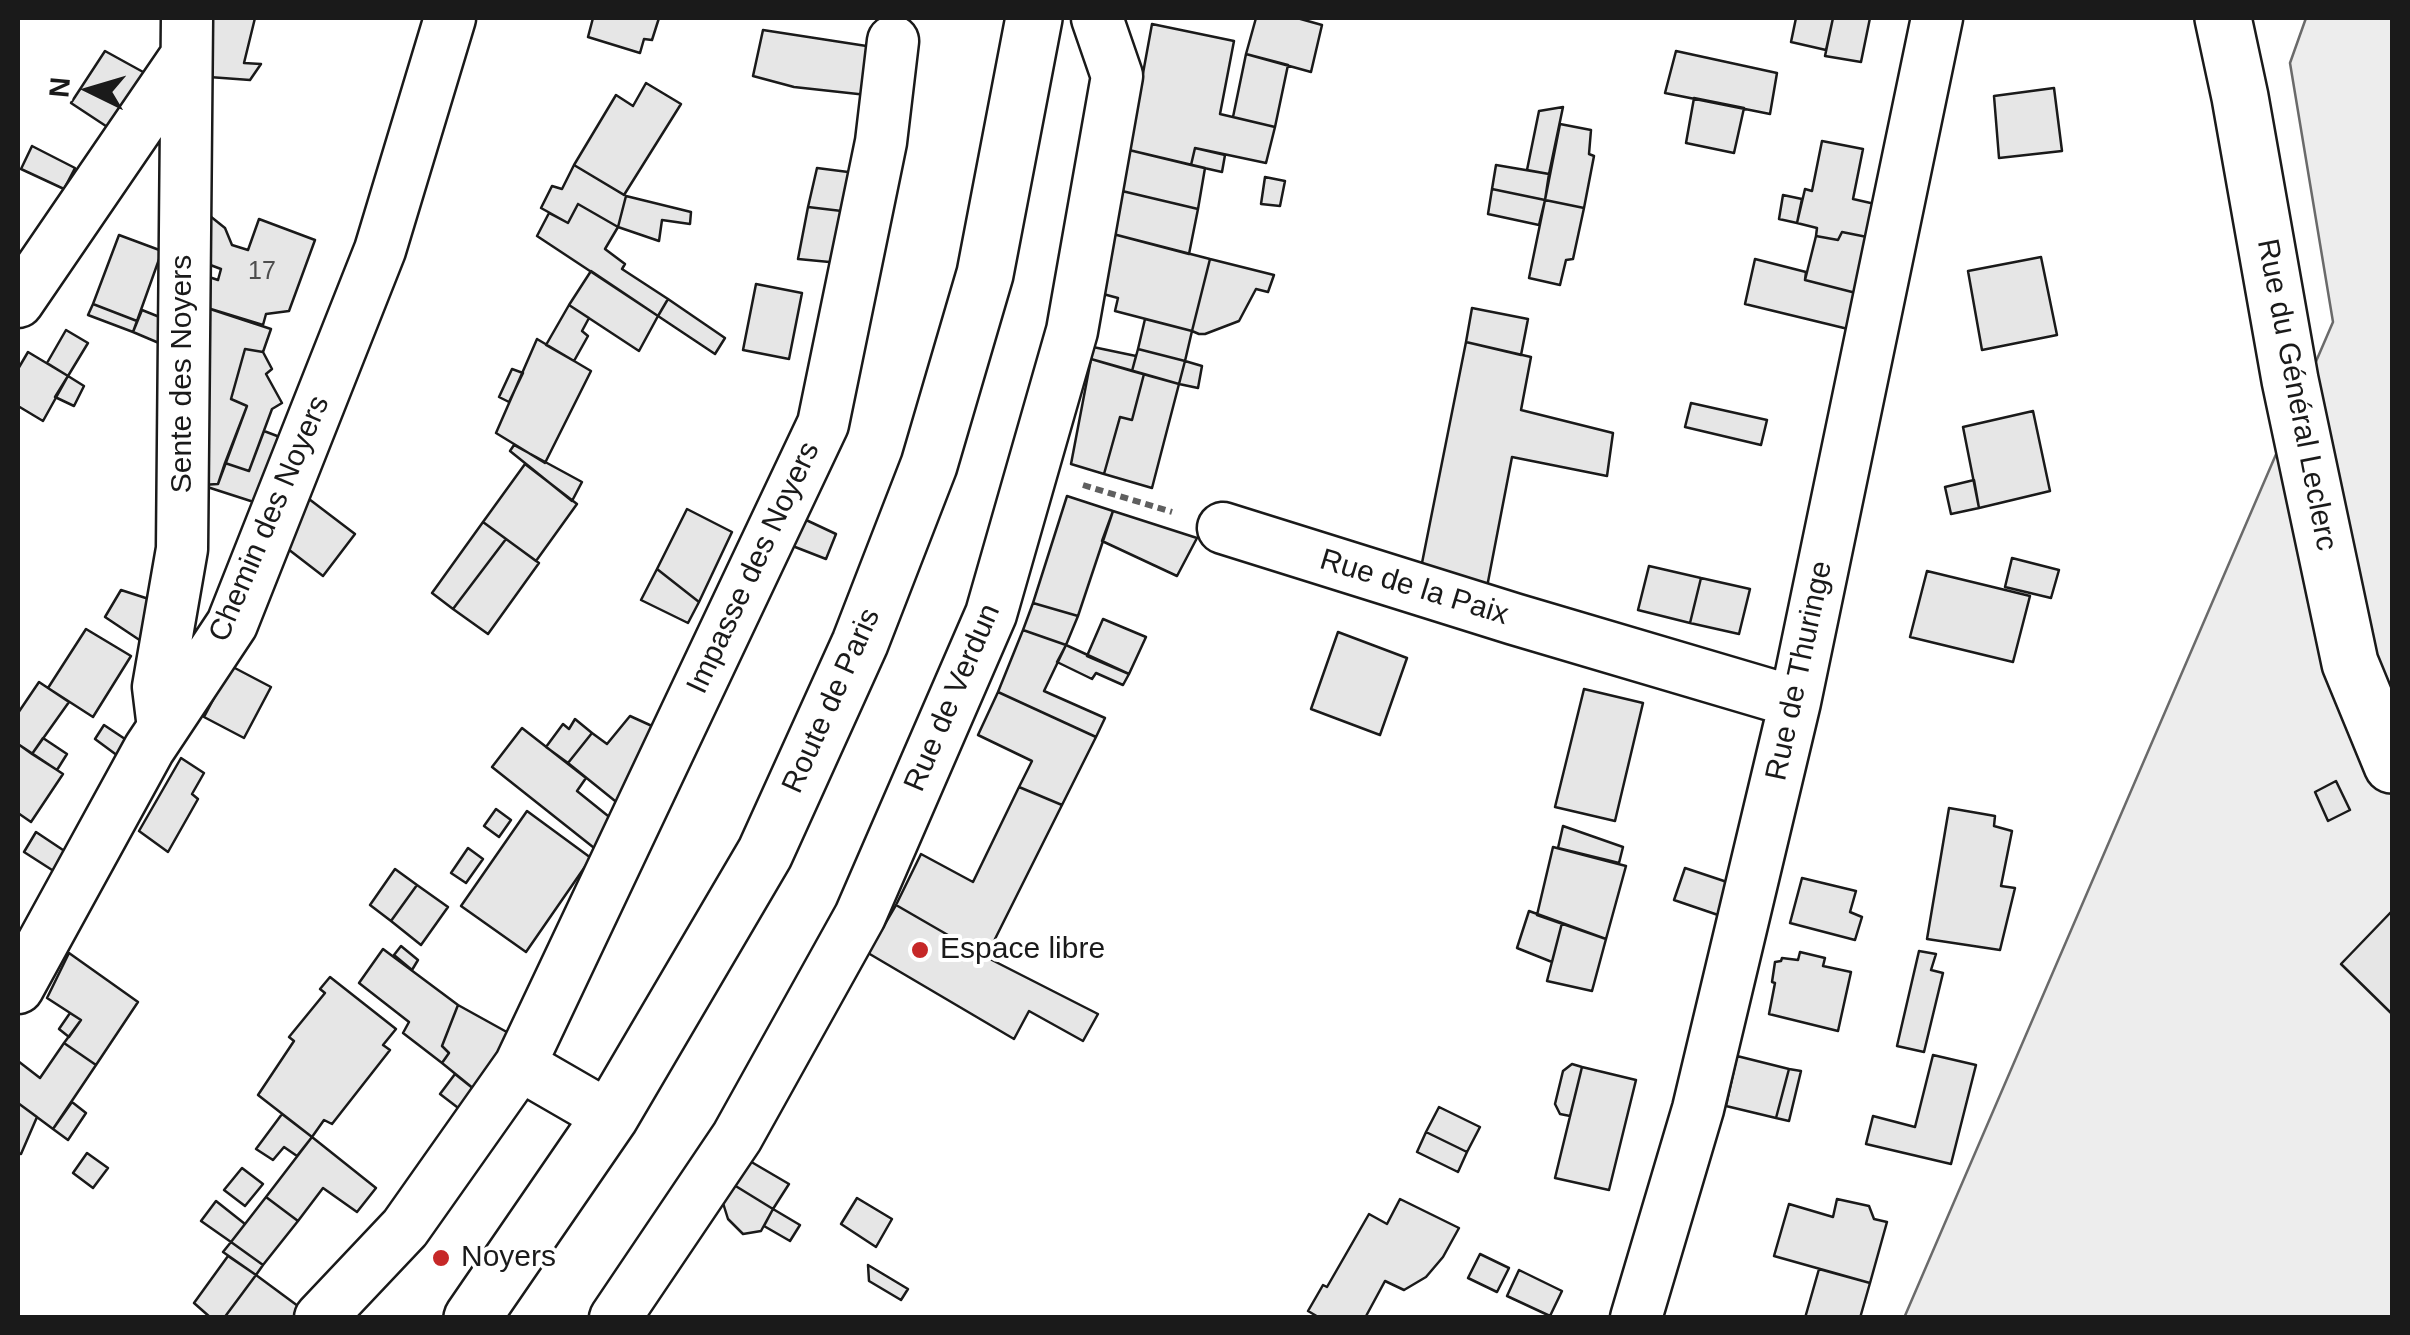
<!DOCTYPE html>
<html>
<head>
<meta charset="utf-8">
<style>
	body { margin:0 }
	#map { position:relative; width:2410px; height:1335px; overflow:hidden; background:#fff; font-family:Helvetica,sans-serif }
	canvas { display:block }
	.frame { position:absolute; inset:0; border:20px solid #1a1a1a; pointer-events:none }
	.north { position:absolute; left:40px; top:40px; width:100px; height:100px; -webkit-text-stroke:8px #fff; paint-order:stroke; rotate:275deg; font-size:28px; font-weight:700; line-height:40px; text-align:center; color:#1a1a1a }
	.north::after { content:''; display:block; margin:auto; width:35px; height:45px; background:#1a1a1a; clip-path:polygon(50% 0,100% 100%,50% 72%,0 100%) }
</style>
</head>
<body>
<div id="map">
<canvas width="2410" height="1335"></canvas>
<div class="frame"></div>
<div class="north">N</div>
</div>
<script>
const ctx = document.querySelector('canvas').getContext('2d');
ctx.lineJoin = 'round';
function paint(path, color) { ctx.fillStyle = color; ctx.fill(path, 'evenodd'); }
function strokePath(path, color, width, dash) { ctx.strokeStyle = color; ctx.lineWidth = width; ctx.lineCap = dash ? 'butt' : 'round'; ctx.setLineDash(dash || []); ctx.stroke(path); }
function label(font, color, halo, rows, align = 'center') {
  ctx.font = font + ' Helvetica,sans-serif'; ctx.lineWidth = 8; ctx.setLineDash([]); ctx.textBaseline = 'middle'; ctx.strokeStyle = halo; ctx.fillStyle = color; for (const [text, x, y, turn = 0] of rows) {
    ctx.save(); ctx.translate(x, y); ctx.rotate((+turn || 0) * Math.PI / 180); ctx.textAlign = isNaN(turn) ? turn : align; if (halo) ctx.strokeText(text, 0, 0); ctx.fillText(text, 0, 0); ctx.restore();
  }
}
const green = new Path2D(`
	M2306,18h86v1299l-488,1 429,-996 -43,-259z`);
paint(green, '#ededed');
strokePath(green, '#6a6a6a', 2.5);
const building = new Path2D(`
	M203,18h52l-11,45 17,1 -11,16 -41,-3z
	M593,18h66l-7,22 -8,-1 -4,14 -52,-16z
	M1256,18h41l25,7 -11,47 -65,-18z
	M1796,18h37l-7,32 -35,-8z
	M1833,18h37l-9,44 -36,-6z
	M1152,24l82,17 -14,73 55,13 -9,36 -71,-15 -4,17 -62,-15z
	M763,30l110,17 -6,48 -73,-8 -41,-11z
	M105,51l49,27 -36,56 -47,-31z
	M1676,51l101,22 -7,41 -105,-21z
	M1246,54l42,11 -13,62 -42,-10z
	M646,83l35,21 -57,91 -50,-30 42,-70 17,11z
	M2054,88l8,63 -63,7 -5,-62z
	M1694,98l50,10 -10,45 -48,-10z
	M1563,107l-14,67 -22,-4 12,-59z
	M1560,124l31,6 -2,24 5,2 -10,52 -39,-8z
	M1822,141l41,8 -10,50 22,5 -8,33 -25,-5 -4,8 -22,-4 1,-8 -20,-5 8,-34 7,2z
	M32,146l43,22 -11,21 -43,-20z
	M1195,148l30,7 -3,17 -31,-7z
	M1129,150l76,18 -7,41 -76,-18z
	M574,165l52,31 -8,31 -40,-23 -10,19 -27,-15 11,-22 10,3z
	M1496,165l53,9 -4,26 -53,-11z
	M817,168l39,5 -6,39 -42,-5z
	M1265,177l20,4 -5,25 -19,-2z
	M1492,189l53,11 -6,25 -51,-11z
	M1122,191l76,18 -9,45 -76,-20z
	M1783,195l19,4 -5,24 -18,-4z
	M626,196l65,16 -1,12 -28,-4 -3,21 -41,-14z
	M1545,200l39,8 -11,51 -7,1 -6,25 -31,-7z
	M578,204l40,23 -13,22 20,15 -3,5 46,30 -10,17 -121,-80 12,-23 19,10z
	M808,207l42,5 -10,51 -42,-4z
	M210,216l15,12 7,17 16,5 11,-31 56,21 -26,71 -23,3 -3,11 -62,-19 2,-31 15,5 3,-11 -24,-9z
	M1842,232l25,5 -11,56 -51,-13 11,-44 22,4z
	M1113,234l97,25 -18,72 -77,-20 3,-13 -15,-4z
	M119,235l43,16 -25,70 -44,-17z
	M2041,257l16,78 -75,15 -14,-79z
	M1210,259l64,16 -6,17 -12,-3 -17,32 -34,13h-6l-7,-3z
	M1755,259l51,13 -1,8 51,13 -8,36 -103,-25z
	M591,271l67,45 -19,35 -70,-46z
	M756,284l46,9 -13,66 -46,-9z
	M668,299l57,39 -10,16 -57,-38z
	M93,304l44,17 -4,11 -45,-17z
	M569,305l20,13 -7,13 6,5 -14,25 -28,-16z
	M201,306l70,23 -8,23 -18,-3 -14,50 16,7 -29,78 -17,1z
	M1472,308l56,11 -7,36 -55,-13z
	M142,310l25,10 -1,26 -33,-14z
	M1145,319l47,12 -7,30 -47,-12z
	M66,330l22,13 -20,33 -21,-13z
	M537,339l54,32 -46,92 -49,-30z
	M1466,342l65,15 -10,53 92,23 -6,43 -95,-19 -25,130 -66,-19z
	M1093,347l43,9 -4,15 -41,-12z
	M245,349l18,3 9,17 -6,5 16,29 -10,6 -23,62 -24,-8 22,-57 -16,-7z
	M1138,349l47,12 -6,23 -47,-13z
	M28,352l40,24 -25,45 -25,-15v-37z
	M1091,359l53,15 -12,46 -12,-3 -16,57 -33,-10z
	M1185,361l17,5 -4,22 -19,-4z
	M512,369l11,4 -14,29 -10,-5z
	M1144,374l35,10 -27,104 -48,-14 16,-57 12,3z
	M68,376l16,10 -10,20 -19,-9z
	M1691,403l76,17 -6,25 -76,-18z
	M2033,411l17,80 -71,17 -16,-81z
	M264,431l21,8 -25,65 -59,-19 17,-1 7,-21 24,8z
	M514,445l68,37 -10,19 -62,-50z
	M525,464l52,40 -41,57 -53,-39z
	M1974,480l5,28 -28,6 -6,-27z
	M1067,496l46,15 -35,105 -45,-13z
	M309,499l46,35 -32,42 -35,-27z
	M687,509l45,23 -33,70 -42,-33z
	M1113,511l84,27 -20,38 -75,-35z
	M804,519l32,15 -10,25 -36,-14z
	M483,522l23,17 -53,70 -21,-16z
	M506,539l33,24 -51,71 -35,-25z
	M2012,558l47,12 -8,28 -46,-11z
	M1649,566l52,12 -11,45 -52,-13z
	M657,569l42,33 -11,21 -47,-23z
	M1927,571l103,25 -17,66 -103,-25z
	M1701,578l49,11 -11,45 -49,-11z
	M121,590l34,11 -5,46 -45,-30z
	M1033,603l45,13 -12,29 -43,-15z
	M1103,619l43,18 -17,37 -42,-18z
	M86,629l45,27 -38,61 -45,-29z
	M1023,630l43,15 -22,46 61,27 -9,19 -98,-45z
	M1338,632l69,26 -27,77 -69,-26z
	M1066,645l63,29 -6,11 -27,-12 -4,6 -35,-17z
	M231,666l40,21 -27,51 -40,-21z
	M39,682l30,20 -37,52 -14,-10v-31z
	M1584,689l59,14 -28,118 -60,-14z
	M998,692l98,45 -34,68 -43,-18 13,-26 -54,-26z
	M630,716l33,15 -38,78 -57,-46 24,-30 15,11z
	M575,719l17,14 -24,30 -22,-16 17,-23 6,5z
	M104,725l21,14 -7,17 -23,-17z
	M522,728l64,50 -9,13 41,33 -15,31 -111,-88z
	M43,738l24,16 -10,16 -25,-16z
	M18,744l45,30 -32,48 -13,-9z
	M181,758l23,15 -12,21 6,5 -30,53 -29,-21z
	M2336,781l14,29 -22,11 -13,-29z
	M1019,787l43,18 -76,152 -90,-52 25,-51 52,28z
	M1949,808l46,8 -1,10 18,5 -11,55 14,2 -15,62 -73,-11z
	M496,809l15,11 -12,17 -15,-11z
	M527,811l64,47 -65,94 -65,-46z
	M1563,826l60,21 -4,16 -61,-15z
	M36,832l36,24 -9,21 -39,-25z
	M1553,847l73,19 -20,73 -69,-24z
	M468,848l15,11 -17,24 -15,-10z
	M1685,868l39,13 5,4 -8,31 -47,-16z
	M395,869l22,16 -26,36 -21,-16z
	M1802,878l54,13 -6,21 12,5 -7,23 -65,-17z
	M417,885l31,22 -27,38 -30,-24z
	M896,905l90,52 112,57 -15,27 -54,-30 -15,28 -146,-86z
	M1529,911l33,12 -10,39 -35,-14z
	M2392,911v103l-51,-50z
	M1562,923l44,16 -14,52 -45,-10z
	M401,946l17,14 -6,10 -18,-15z
	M383,949l75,56 -16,41 7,7 -7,10 -39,-30 6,-11 -50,-39z
	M1919,951l17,3 -5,16 12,3 -19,79 -27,-6z
	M1800,952l25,6 -2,8 28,6 -13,59 -69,-17 6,-31 -3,-1 3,-20 6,-1 1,-3 16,2z
	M69,953l69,49 -42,63 -32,-22 17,-23 -34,-22z
	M330,977l66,52 -13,16 7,5 -58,74 -8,-4 -12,17 -54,-42 36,-54 -5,-4 36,-44 -5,-4z
	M458,1005l56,31 -29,62 -43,-35 7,-10 -7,-7z
	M70,1013l11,7 -12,17 -10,-8z
	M64,1043l32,22 -43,64 -35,-26v-42l22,17z
	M1933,1055l43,10 -25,99 -85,-20 7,-28 42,11z
	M1737,1056l52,13 -13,49 -50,-12z
	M1572,1064l10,3 -12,49 -10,-2 -5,-10 8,-33z
	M1582,1067l54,13 -27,110 -54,-12z
	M1789,1069l12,2 -12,50 -13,-3z
	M455,1074l30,24 -15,19 -30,-23z
	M72,1102l14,11 -18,27 -15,-11z
	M18,1103l19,14 -16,37 -3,-1z
	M1439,1107l41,20 -13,25 -41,-20z
	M282,1114l30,23 -15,19 -13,-9 -11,13 -17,-11z
	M1426,1132l41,20 -9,20 -41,-20z
	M312,1137l64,51 -19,24 -34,-24 -25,33 -32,-24z
	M87,1153l21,15 -15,20 -20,-15z
	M748,1160l41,24 -16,25 -39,-24z
	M242,1168l21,16 -18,22 -21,-16z
	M734,1185l39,24 -12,22 -18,3 -15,-15 -5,-16z
	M266,1197l32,24 -35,44 -32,-23z
	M857,1198l35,21 -16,28 -35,-23z
	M1400,1199l59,29 -16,29 -17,20 -22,13 -19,-9 -20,37h-45l-12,-7 15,-26 4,2 42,-73 18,10z
	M1837,1199l32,7 5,13 13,3 -17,61 -96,-27 15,-52 44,13z
	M216,1201l29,23 -14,18 -30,-21z
	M773,1209l27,16 -10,16 -26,-15z
	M231,1242l32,23 -7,10 -33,-23z
	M1480,1254l29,14 -12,24 -29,-14z
	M228,1256l28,19 -32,43h-13l-17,-15z
	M868,1265l40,24 -7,11 -32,-19z
	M1819,1269l51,14 -10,35h-55z
	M1519,1270l43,21 -12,25 -43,-20z
	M256,1275l46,34 -8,9h-70z`);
paint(building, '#e6e6e6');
strokePath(building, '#1a1a1a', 2.5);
const street = new Path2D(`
	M18,302l168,-246
	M1223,528l291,91 281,83
	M163,728l-5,-41 24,-138 5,-531
	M18,988l131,-239 83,-125 148,-374 70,-232
	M520,1065l90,52
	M320,1318l85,-90 115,-163 303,-641 58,-282 12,-101
	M615,1318l122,-181 123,-221 131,-302 81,-283 45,-255 -20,-58
	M1636,1318l62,-209 97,-407 142,-684`);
const primary = new Path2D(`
	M2223,18l17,79 50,283 60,283 42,102
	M472,1318l138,-201 155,-264 95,-210 69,-178 56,-191 49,-256`);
strokePath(street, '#1a1a1a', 55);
strokePath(primary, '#1a1a1a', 60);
strokePath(new Path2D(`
	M1083,485l89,27`), '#5f5f5f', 6, [8, 5]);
strokePath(street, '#fff', 50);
strokePath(primary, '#fff', 55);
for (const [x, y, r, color] of [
	[920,950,10,"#c62828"],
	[441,1258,10,"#c62828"]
]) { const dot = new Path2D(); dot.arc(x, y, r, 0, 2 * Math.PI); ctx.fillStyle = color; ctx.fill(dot); strokePath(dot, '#fff', 4); }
label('25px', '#4d4d4d', null, [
	["17",262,272]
]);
label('30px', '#1a1a1a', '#fff', [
	["Sente des Noyers",183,374,-90],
	["Rue du Général Leclerc",2296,395,79],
	["Chemin des Noyers",270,519,-67],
	["Impasse des Noyers",754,568,-65],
	["Rue de la Paix",1414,588,17],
	["Rue de Thuringe",1800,671,-78],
	["Rue de Verdun",953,698,-67],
	["Route de Paris",832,701,-66]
]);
label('30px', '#1a1a1a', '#fff', [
	["Espace libre",940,950],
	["Noyers",461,1258]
], 'left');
</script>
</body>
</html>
